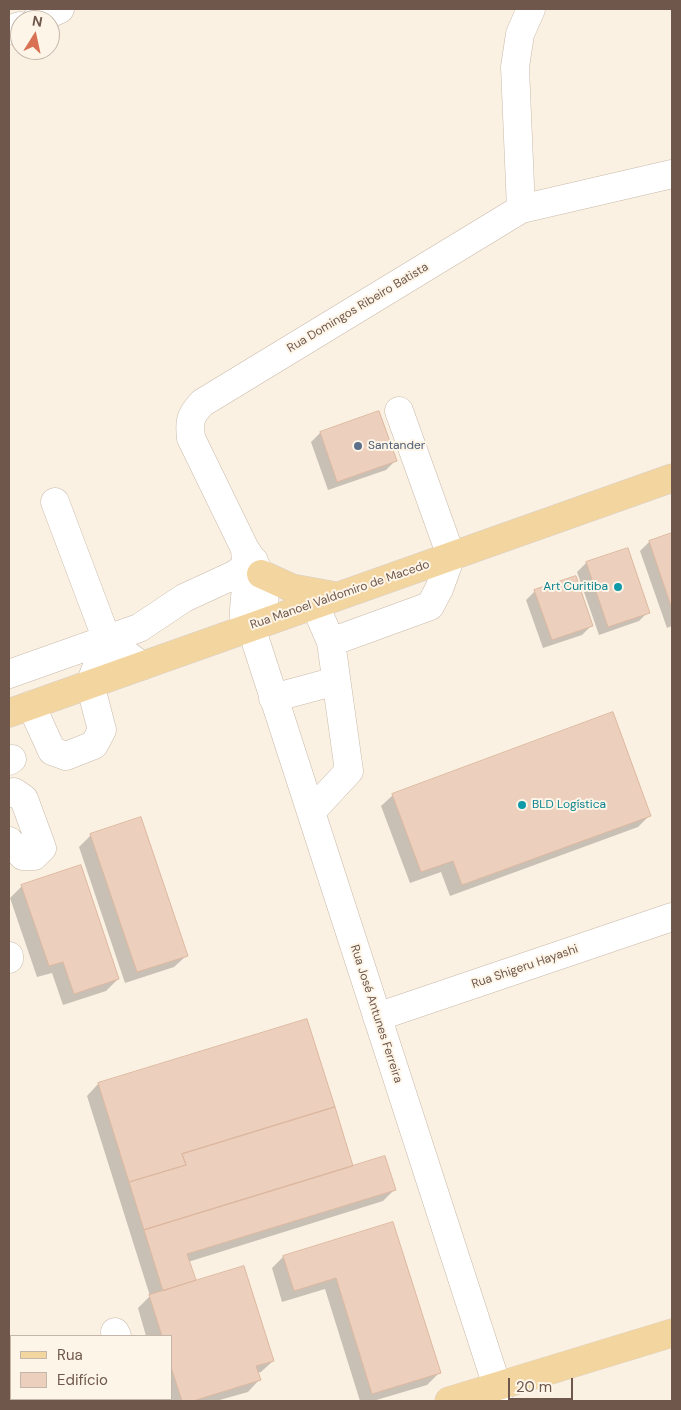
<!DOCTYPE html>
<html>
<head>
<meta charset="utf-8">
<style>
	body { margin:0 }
	#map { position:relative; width:681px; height:1410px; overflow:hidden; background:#faf1e2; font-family:"DM Sans",sans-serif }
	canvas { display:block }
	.frame { position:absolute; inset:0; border:10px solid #6f584b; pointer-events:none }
	.legend { position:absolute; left:10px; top:1335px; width:162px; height:65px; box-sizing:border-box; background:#fdf5e8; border:1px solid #c4b6a9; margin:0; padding:6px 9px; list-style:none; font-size:15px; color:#6f584b }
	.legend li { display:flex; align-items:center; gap:10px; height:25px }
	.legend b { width:25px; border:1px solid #c4b6a9 }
	.north { position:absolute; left:10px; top:10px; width:50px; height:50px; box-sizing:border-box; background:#fdf5e8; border:1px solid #c4b6a9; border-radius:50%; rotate:10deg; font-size:14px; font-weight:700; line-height:20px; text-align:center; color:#6f584b }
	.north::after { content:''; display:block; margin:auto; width:18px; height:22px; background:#d97252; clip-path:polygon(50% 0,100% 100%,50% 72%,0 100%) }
	.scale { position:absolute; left:508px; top:1378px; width:65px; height:22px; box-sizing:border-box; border:2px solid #6f584b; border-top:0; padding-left:6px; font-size:15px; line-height:18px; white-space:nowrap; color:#6f584b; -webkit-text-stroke:4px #fdf5e8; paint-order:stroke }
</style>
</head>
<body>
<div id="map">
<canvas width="681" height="1410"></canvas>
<div class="frame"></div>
<ul class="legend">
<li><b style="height:6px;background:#f3d5a0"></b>Rua</li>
<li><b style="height:14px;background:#ecd0bd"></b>Edifício</li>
</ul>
<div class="north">N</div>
<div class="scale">20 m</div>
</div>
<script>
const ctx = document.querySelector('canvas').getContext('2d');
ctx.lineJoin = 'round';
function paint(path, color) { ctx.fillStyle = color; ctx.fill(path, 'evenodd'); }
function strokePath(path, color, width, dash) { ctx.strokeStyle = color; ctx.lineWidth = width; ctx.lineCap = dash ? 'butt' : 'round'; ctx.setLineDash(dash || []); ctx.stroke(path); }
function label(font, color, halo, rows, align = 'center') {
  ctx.font = font + ' "DM Sans",sans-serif'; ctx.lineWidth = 4; ctx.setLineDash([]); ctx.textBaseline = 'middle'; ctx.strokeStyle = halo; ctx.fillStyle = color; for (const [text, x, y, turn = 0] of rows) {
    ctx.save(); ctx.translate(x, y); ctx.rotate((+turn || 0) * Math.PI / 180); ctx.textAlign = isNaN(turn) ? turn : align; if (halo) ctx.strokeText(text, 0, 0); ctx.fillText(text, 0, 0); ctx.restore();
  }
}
paint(new Path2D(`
	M320,433l75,28 -9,9 -58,20 -17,-48z
	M672,534v92l-5,2 -27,-77 9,-9z
	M627,549l21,63 -9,9 -40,14 -22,-63 9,-9z
	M535,591l56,35 -9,9 -39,13 -17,-48z
	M393,795l257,20 -12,12 -188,69 -9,-24 -31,11 -29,-77z
	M91,835l95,121 -12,11 -49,16 -46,-136z
	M22,886l96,93 -12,12 -43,14 -11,-32 -15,4 -27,-79z
	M306,1020l47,147 41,23 -11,11 -195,61 7,20 78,79 -12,11 -4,1 2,7 -11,12 -32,9h-49l-1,-2h5v-63h-25l-8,-28 12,-12 -63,-200 11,-12z
	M392,1223l47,150 -12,12 -54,16h-13l-35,-112 -43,13 -10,-34 11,-11z`), '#0003');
const building = new Path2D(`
	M379,411l18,50 -60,21 -17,-50z
	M672,533v76l-23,-68z
	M628,548l22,65 -42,14 -22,-65z
	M576,576l17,50 -41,14 -18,-50z
	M613,712l38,104 -189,69 -9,-24 -32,11 -29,-78z
	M141,817l47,139 -51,16 -47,-138z
	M81,865l38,114 -45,15 -11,-32 -14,4 -28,-81z
	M307,1019l28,88 -153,47 4,11 -57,17 -31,-99z
	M335,1107l18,59 -209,64 -15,-48 57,-17 -4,-11z
	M385,1156l11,34 -209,64 9,26 -33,11 -19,-61z
	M393,1222l48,151 -69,21 -36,-116 -42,13 -11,-35z
	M244,1266l30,95 -18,5 5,14 -68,21h-11l-11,-34v-31h-9l-13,-41z`);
paint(building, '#ecd0bd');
strokePath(building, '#ddb79f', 1);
const minor = new Path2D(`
	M36,20l24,-11
	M9,30l11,-4
	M521,209l-6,-142 5,-33 11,-25
	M55,502l52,138 35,26
	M245,549l2,27 -3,33v8l7,10 246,759 1,15
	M251,627c24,-27 13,-51 -6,-78l-54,-111c-2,-17 -1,-22 11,-35l319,-194 151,-35
	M331,642l99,-36 9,-17 12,-33 -52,-145
	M9,674l130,-46 45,-30 50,-23 20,-14
	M273,698l63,-17
	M31,705l21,46 14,5 28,-11 8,-15 -12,-46 17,-44
	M9,761l3,-2
	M9,793l5,-1 10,7 18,49 -8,8h-11l-14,-15
	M311,812l38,-41 -18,-129 -16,-37
	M9,956v3
	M377,1017l295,-100
	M115,1332l2,4
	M144,1399l1,2
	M63,1401l7,-1`);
const major = new Path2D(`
	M261,574l31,14 44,8
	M9,713l663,-235
	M449,1401l223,-68`);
strokePath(minor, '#c9b9aa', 29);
strokePath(major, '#d7d0cd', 29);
strokePath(minor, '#fff', 28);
strokePath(major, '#f3d5a0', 28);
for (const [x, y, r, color] of [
	[358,446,5,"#5c6f8a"],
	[618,587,5,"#0f9aa8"],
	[522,805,5,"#0f9aa8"]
]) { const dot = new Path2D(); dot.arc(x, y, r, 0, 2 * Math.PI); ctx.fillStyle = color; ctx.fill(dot); strokePath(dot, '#fdf5e8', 2); }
label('12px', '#6f584b', '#fdf5e8', [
	["Rua Domingos Ribeiro Batista",358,308,-31],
	["Rua Manoel Valdomiro de Macedo",340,595,-19],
	["Rua Shigeru Hayashi",525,967,-19],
	["Rua José Antunes Ferreira",376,1014,72]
]);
label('12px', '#4e5e75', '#fdf5e8', [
	["Santander",368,446]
], 'left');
label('12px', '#0d838f', '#fdf5e8', [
	["Art Curitiba",608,587],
	["BLD Logística",532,805,"left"]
], 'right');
</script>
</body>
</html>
